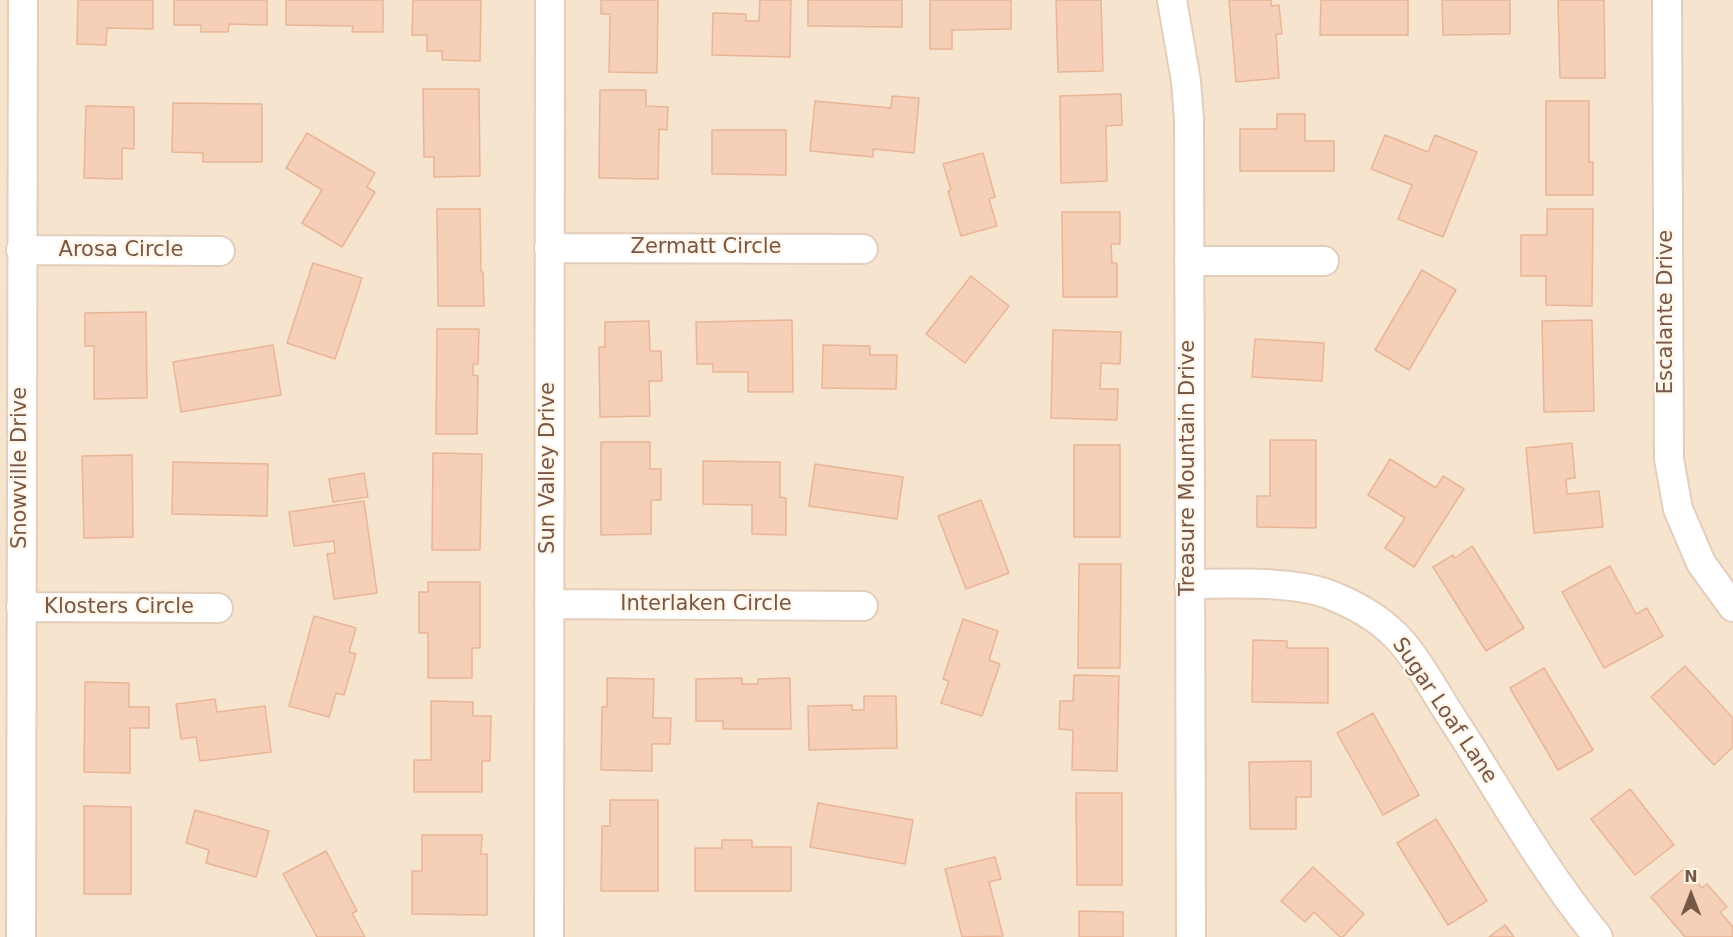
<!DOCTYPE html>
<html>
<head>
<meta charset="utf-8">
<style>
	body { margin:0 }
	#map { position:relative; width:1733px; height:937px; overflow:hidden; background:#fef2e1; font-family:"DejaVu Sans",sans-serif }
	canvas { display:block }
	.north { position:absolute; left:1661px; top:865px; width:60px; height:60px; -webkit-text-stroke:4px #fff6e9; paint-order:stroke; rotate:0deg; font-size:16px; font-weight:700; line-height:24px; text-align:center; color:#775746 }
	.north::after { content:''; display:block; margin:auto; width:21px; height:27px; background:#775746; clip-path:polygon(50% 0,100% 100%,50% 72%,0 100%) }
</style>
</head>
<body>
<div id="map">
<canvas width="1733" height="937"></canvas>
<div class="north">N</div>
</div>
<script>
const ctx = document.querySelector('canvas').getContext('2d');
ctx.lineJoin = 'round';
function paint(path, color) { ctx.fillStyle = color; ctx.fill(path, 'evenodd'); }
function strokePath(path, color, width, dash) { ctx.strokeStyle = color; ctx.lineWidth = width; ctx.lineCap = dash ? 'butt' : 'round'; ctx.setLineDash(dash || []); ctx.stroke(path); }
function label(font, color, halo, rows, align = 'center') {
  ctx.font = font + ' "DejaVu Sans",sans-serif'; ctx.lineWidth = 4.5; ctx.setLineDash([]); ctx.textBaseline = 'middle'; ctx.strokeStyle = halo; ctx.fillStyle = color; for (const [text, x, y, turn = 0] of rows) {
    ctx.save(); ctx.translate(x, y); ctx.rotate((+turn || 0) * Math.PI / 180); ctx.textAlign = isNaN(turn) ? turn : align; if (halo) ctx.strokeText(text, 0, 0); ctx.fillText(text, 0, 0); ctx.restore();
  }
}
paint(new Path2D(`
	M0,0h1733v937h-1733z`), '#f6e4cf');
const building = new Path2D(`
	M78,0h75v29l-46,-1 -1,17 -29,-1z
	M174,0h93v25l-38,-1 -1,8h-27v-7h-27z
	M286,0h97v32h-31l1,-6 -67,-1z
	M413,0h68l-1,61 -38,-1v-9h-15v-16h-15z
	M601,0h57l-1,73 -48,-1 1,-58h-9z
	M760,0h31l-1,57 -78,-2 1,-42 33,1v7h13z
	M808,0h94v27l-94,-1z
	M930,0h81v29l-59,1v19h-22z
	M1056,0h45l2,71 -45,1z
	M1229,0h42v6l8,-1 3,29h-6l3,44 -43,4z
	M1321,0h87v35h-88z
	M1442,0h68v34l-67,1z
	M1558,0h46l1,78h-45z
	M423,89h56l1,87 -46,1v-20h-10z
	M600,90h46v16l22,1 -1,23 -8,-1 -1,50 -59,-1z
	M1121,94l1,31 -16,1 1,55 -46,2 -1,-87z
	M892,96l27,2 -5,55 -41,-4v8l-63,-6 5,-50 76,7z
	M1546,101h43v61h4v33h-47z
	M173,103l89,1v58h-59v-9l-31,-1z
	M86,106l48,1v42l-12,-1v31l-38,-1z
	M1277,114h28v27h29v30h-94v-42h37z
	M712,130h74v45l-74,-1z
	M307,133l68,40 -8,14 8,5 -33,55 -40,-24 20,-33 -36,-22z
	M1385,135l43,17 7,-17 42,17 -34,85 -45,-18 14,-34 -41,-16z
	M983,153l12,44 -6,2 8,27 -36,10 -13,-45 3,-1 -8,-26z
	M437,209h43l1,63h2l1,34h-46z
	M1547,209h46l-1,97 -46,-1v-29h-25v-41h26z
	M1062,212h58v32h-9l1,19h5v34h-54z
	M313,263l49,15 -27,81 -48,-16z
	M1422,270l34,20 -47,80 -34,-20z
	M971,276l38,30 -44,57 -39,-29z
	M146,312l1,86 -53,1v-53h-9v-33z
	M792,320l1,72h-45v-20h-35v-8h-16l-1,-42z
	M1592,320l2,91 -50,1 -2,-91z
	M649,321l1,30h11l1,30h-13l1,35 -50,1 -1,-70h6v-25z
	M437,329h42l-1,35h-5v11l5,1 -1,58h-41z
	M1053,330l68,2 -1,32 -19,-1 -1,26h18l-1,31 -66,-2z
	M1255,339l69,4 -2,38 -70,-4z
	M273,345l8,50 -100,17 -8,-50z
	M823,345l47,1v9h27l-1,34 -74,-1z
	M1270,440h46v88l-59,-1v-31h13z
	M601,442h49v27h11v31h-10v34l-50,1z
	M1572,443l3,35 -9,1 1,15 32,-3 4,36 -69,6 -8,-85z
	M1074,445h46v92h-46z
	M433,453l49,1 -2,96h-48z
	M132,455l1,82 -49,1 -2,-82z
	M1390,459l46,29 7,-12 21,13 -50,78 -29,-19 20,-30 -37,-23z
	M703,461l77,1v35l6,1v37l-34,-1v-29l-49,-1z
	M173,462l95,2 -1,52 -95,-2z
	M815,464l88,13 -6,42 -88,-13z
	M364,473l4,24 -35,5 -4,-23z
	M981,500l28,73 -43,16 -28,-73z
	M364,501l13,92 -43,6 -7,-45 8,-1 -1,-12 -40,5 -5,-34z
	M1472,546l52,82 -38,23 -53,-84 20,-12 2,3z
	M1079,564h42l-1,104h-42z
	M1610,566l26,48 11,-6 16,28 -59,32 -42,-76z
	M428,582h52v66h-8v30h-44v-45h-9v-41h9z
	M314,616l42,12 -7,24 7,2 -12,41 -8,-2 -7,24 -40,-11z
	M963,619l35,12 -9,29 11,4 -18,52 -41,-13 8,-22 -6,-2z
	M1253,640l34,1v7h41v55l-76,-1z
	M1685,666l48,52v29l-19,18 -63,-68z
	M1544,668l49,82 -35,20 -48,-82z
	M1074,675l45,1 -2,95 -45,-1 1,-40 -14,-1 1,-28h13z
	M607,678l47,1 -1,39h18l-1,26h-18v27l-51,-1 1,-63h5z
	M742,678v6h16v-5l32,-1 1,51h-68v-8h-27v-42z
	M85,682l44,1v24h20v21h-19v45l-46,-1z
	M864,696h32l1,52 -88,2 -1,-44 44,-1v5h12z
	M215,699l2,13 48,-6 6,46 -71,9 -4,-24 -15,2 -5,-35z
	M431,701l42,1v14h18l-1,45h-8v31h-68v-32h17z
	M1373,713l46,82 -36,20 -46,-82z
	M1311,761v36h-15v32h-46l-1,-67z
	M1630,789l44,56 -39,30 -44,-56z
	M1076,793h46v92h-45z
	M610,800h48v91h-57l1,-65h8z
	M818,803l95,17 -8,44 -95,-17z
	M84,806l47,1v87h-47z
	M195,810l74,21 -13,46 -50,-14 3,-13 -23,-7z
	M1436,819l51,82 -39,24 -51,-82z
	M422,835h60l-1,19h6v61l-75,-1v-43h10z
	M722,840h30v7h39v44h-96v-43h27z
	M326,851l31,60 -5,2 13,24h-48l-34,-63z
	M995,857l6,22 -12,3 14,54 -41,1 -17,-68z
	M1313,867l51,47 -21,23h-3l-26,-25 -9,10 -24,-21z
	M1685,868l17,20 5,-4 20,23 -7,5 13,15v10h-48l-34,-40z
	M1079,911l44,1v25h-44z
	M1505,925l9,12h-25z`);
paint(building, '#f5cfb7');
strokePath(building, '#e9b596', 1.5);
const minor = new Path2D(`
	M1172,0l14,81 3,38 2,818
	M1667,0l2,459 9,50 23,54 32,44
	M549,248l314,1
	M21,250l199,1
	M1189,261h135
	M1189,584c41,0 107,-4 144,12 22,9 45,22 62,39 21,20 42,61 59,86 47,73 89,149 144,216
	M549,604l314,2
	M21,607l197,1
	M21,937l2,-937
	M549,937l1,-937`);
strokePath(minor, '#e3cebc', 32);
strokePath(minor, '#fff', 28);
label('21px', '#775746', '#fff6e9', [
	["Zermatt Circle",706,248],
	["Arosa Circle",121,251],
	["Escalante Drive",1667,312,-90],
	["Snowville Drive",21,468,-90],
	["Sun Valley Drive",549,468,-90],
	["Treasure Mountain Drive",1189,468,-90],
	["Interlaken Circle",706,605],
	["Klosters Circle",119,608],
	["Sugar Loaf Lane",1444,711,56]
]);
</script>
</body>
</html>
